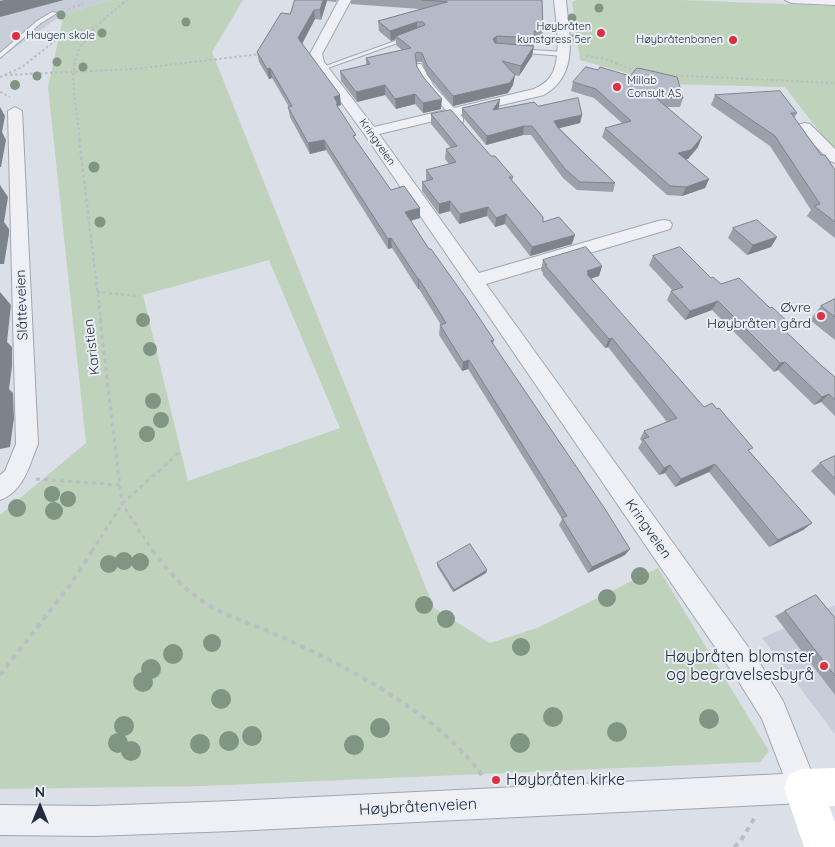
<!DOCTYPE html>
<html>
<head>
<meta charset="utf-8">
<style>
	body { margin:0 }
	#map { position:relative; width:835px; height:847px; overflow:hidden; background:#dbdfe7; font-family:Quicksand,sans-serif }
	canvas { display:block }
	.north { position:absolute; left:15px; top:782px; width:50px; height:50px; -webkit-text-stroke:4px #eaeef5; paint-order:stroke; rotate:0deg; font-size:14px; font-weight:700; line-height:20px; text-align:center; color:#232c3e }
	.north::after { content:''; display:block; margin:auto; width:18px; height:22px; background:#232c3e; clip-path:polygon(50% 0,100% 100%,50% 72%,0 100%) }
</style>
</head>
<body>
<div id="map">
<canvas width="835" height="847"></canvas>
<div class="north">N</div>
</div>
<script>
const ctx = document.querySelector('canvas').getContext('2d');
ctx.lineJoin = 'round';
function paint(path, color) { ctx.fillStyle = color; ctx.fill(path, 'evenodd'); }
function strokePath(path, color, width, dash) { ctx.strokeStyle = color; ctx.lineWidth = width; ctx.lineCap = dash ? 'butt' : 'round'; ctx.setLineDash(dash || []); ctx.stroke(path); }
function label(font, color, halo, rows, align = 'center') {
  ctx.font = font + ' Quicksand,sans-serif'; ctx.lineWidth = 4; ctx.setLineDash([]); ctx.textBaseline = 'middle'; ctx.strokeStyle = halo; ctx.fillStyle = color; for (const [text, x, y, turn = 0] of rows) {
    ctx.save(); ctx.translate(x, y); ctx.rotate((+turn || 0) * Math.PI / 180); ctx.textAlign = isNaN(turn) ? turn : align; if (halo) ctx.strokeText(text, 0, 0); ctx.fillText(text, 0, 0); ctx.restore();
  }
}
paint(new Path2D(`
	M0,0h111l-47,14 -64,44z
	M835,605v129l-73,-96z`), '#c8ced9');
paint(new Path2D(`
	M111,0h132l-31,52 222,556 56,35 47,-15 121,-60 111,183 -9,11 -556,24 -204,3v-274l86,-72 -38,-356 16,-73zM269,260l71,168 -152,53 -45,-186z
	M577,0h104l154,6v146l-50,-65 -119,-3 -86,-24 -8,-58z`), '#bfd2bb');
const lane = new Path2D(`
	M52,12l5,1 -16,10 -41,35v-5l37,-32z
	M409,36l5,1 -89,32 -5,-1z
	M518,49l45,3 3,2 -3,2 -47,-4v-2z
	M417,64h4l13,22 29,32v4h-6c-12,-14 -41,-41 -40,-58z`);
const street = new Path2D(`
	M339,0h12l-29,54 2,8 50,65 160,-38c6,-3 12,-6 16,-12 13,-17 6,-56 4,-77h12c3,35 14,74 -22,95l-165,39 100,139 179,-52 6,-1 6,1 2,4 -2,4 -184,55 273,378 24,39 35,87 -4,11 -11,4 -570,28 -140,5 -93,-1v-30l93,1 140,-5 550,-27 -21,-55 -23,-37 -374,-547 -53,-73 -2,-8z
	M785,0h50v5l-44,-2z
	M15,107l7,4 16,333c-9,22 -14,47 -38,56v-25l5,-4 11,-27 -8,-333z
	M805,123l5,1 25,25v14l-5,-2 -30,-31 -2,-3 2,-3z`);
strokePath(lane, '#a0a6b1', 2);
strokePath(street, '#a0a6b1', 2);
strokePath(new Path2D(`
	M68,9l15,-5
	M586,56l20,3 31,13
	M5,75l128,-6 128,-15
	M666,75l169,8
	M0,77l22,-10 34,-27 37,-13
	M0,92l10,5
	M80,140c-9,-77 -19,-88 47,-140`), '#b9bdc5', 2, [2.5, 2.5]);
strokePath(new Path2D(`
	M79,139l22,181
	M97,292l41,4`), '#b9bdc5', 2.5, [3, 3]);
strokePath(new Path2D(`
	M100,319l22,185 31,47
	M36,479l84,6
	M92,551l30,-47 59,-53`), '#b9bdc5', 3, [4, 4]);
strokePath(new Path2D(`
	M152,550c18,24 39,47 67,61 20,10 42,16 63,26 68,31 158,78 201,140
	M0,675l70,-90 23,-35
	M734,847l6,-5 15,-25`), '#b9bdc5', 4, [5, 5]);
paint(lane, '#eef0f5');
paint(street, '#eef0f5');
paint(new Path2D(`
	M835,768v38h-6l6,16v25h-31l-20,-59 5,-14 14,-5z`), '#fff');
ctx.fillStyle = '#809682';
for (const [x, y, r] of [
	[599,8,4.5],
	[61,15,4.5],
	[572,18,4.5],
	[186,22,4.5],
	[102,33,4.5],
	[49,36,4.5],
	[572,39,4.5],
	[57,62,4.5],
	[83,67,4.5],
	[37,76,4.5],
	[15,85,5],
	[94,167,5.5],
	[100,222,5.5],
	[143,320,7],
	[150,349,7],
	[153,401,8],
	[161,420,8],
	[147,434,8],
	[52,494,8],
	[68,499,8],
	[17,508,9],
	[54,511,9],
	[124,561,9],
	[140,562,9],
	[109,564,9],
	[640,576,9],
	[607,598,9],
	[424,605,9],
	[446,619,9],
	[212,643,9],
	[521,647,9],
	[173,654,10],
	[151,669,10],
	[143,682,10],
	[221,699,10],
	[553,717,10],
	[709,719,10],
	[124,726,10],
	[380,728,10],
	[617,732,10],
	[252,736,10],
	[229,741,10],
	[118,743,10],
	[520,743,10],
	[200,744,10],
	[354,745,10],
	[131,751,10]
]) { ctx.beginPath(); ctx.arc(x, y, r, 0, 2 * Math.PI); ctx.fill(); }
paint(new Path2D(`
	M295,0h42l-1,2 -9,-1 -6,19 -6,-1 -13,24 39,62 -3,1v2l19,34 34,48 29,18v10l-9,3 18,28 65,91 -1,5 132,210 -37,18 -29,-48 3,-6 -94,-150 -6,2 -23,-36 1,-10h1l-22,-36h-1l-26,-41 -4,1 -62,-99 -16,4 -20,-37 -2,-10h1l-17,-29 -3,1 -10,-17 -2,-10 33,-38z
	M351,0h191l1,31 -2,10h-7l-2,15 -13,20 -5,-1h1l-2,10 -5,8 -55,13 -26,-31 -5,-13h-5v5l24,42 -18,4 -8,-9 -19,5 -11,-14 -28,7 -16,-21 -1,-10 26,-6v-7l36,-8 -6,-5v-6l-5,2 -12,-10 -1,-10 42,-12 -69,-5z
	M573,82l110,16 -3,9h-14l32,40 -10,12h-3l24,20 -4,9 -23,8 -15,-1 -65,-58 3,-9 17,-5 -28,-25 -23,-7z
	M715,95l82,18 -3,5 27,37 14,15v68l-28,-22 4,-6 -41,-64 -59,-41z
	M538,106l44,9 -2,8 -21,5 56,55 -2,9 -36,-2 -14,-12 -32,-43h-8l-37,10 -24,-29v-8l37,-1 -1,2z
	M431,114l60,42 22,21 -1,4 31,41 29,22 -42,12 -25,-32 -10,3 -8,-11 -28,8 -9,-13 -11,3 -17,-23v-9l5,-2 -1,-1v-9l23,-6 -4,-5 1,-10 5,-1 -20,-24z
	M733,228l44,9 -6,10 -24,8 -19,-17z
	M653,256l58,22 74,54 38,35 12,10v39l-14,-14 -7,3 -36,-35 -4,2 -62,-62 -27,10 -18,-20 4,-9h2l-24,-26z
	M543,260l59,6 -3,10 -9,3 114,128 46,45 62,71 -9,7 -34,17 -60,-75 -34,15 -10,-14 -6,2 -21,-27 4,-6 -2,-3 4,-8 23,-9 -59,-75 -3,1 -62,-73v-2l-2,-3z
	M835,299v41l-25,-20 11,-14z
	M835,456v40l-24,-25 9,-8z
	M437,563l50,7 -1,3 -33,19 -16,-26z
	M816,595l19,23v77l-60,-79z`), '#9ba0ab');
paint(new Path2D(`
	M4,0h60l-64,17v-16z
	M323,0h4v1l-6,19 -1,-10z
	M314,10l1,9 -15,29 -2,-10z
	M417,22v9l-21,5v3l-5,2 -1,-10z
	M497,36l-1,10 -3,-7z
	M534,46l-2,10 -13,20 2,-10z
	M270,68l2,10 -3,1 -2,-10z
	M515,75l-2,10 -5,8 -55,13v-10z
	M385,85v10l-28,7 -1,-10z
	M415,94v10l-19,5 -1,-10z
	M340,95l1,10 -3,1 1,8 -5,-17z
	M442,99l-1,10 -18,4v-10z
	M500,99l-1,8 -7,12 1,-9z
	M0,107l5,9 -3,16 4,8 -5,27h-1z
	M582,115l-2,8 -28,7 2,-9z
	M524,126l-1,9 -37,10 1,-9z
	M702,137l-4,10 -10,12 -14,3 4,-9z
	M324,140l2,10 -16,4 -2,-11z
	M709,179l-4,9 -23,8 4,-9z
	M0,185l8,12 -4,25 5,7v5l-5,30h-4z
	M450,201v10l-11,3v-10z
	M488,207l-1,9 -28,8 1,-10z
	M420,208v10l-15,4v-10z
	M506,214l-1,10 -10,3 1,-9z
	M575,235l-3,9 -42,12 2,-9z
	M777,237l-6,10 -24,8 6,-10z
	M391,238l1,10 -4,1v-10z
	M602,266l-3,10 -12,4v-9z
	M418,279h1v10h-1z
	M0,292l11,13 -4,37 5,5v19l-3,23 4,4 1,25 -4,29 -10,2z
	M718,301l-6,9 -27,10 5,-9z
	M791,325l-7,9 -2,-6z
	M612,338l-4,9 -3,1 4,-9z
	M469,360l-1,9 -6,2 1,-9z
	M785,362l-7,8 -4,2 6,-9z
	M829,394l-8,8 -7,3 8,-8z
	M715,464l-6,8 -34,15 6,-8z
	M670,465l-5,8 -6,2 5,-7z
	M812,523l-9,7 -34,17 9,-7z
	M630,549l-5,6 -37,18 4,-6z
	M487,570l-1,3 -33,19 1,-2z`), '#7e828b');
const building = new Path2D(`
	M295,0h28l-3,10h-6l-16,28 42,57 -6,2 4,7h-2l20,31 -3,1 38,54 13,-4 16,22 -15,4 24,37h2l35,49 28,42 -3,1 114,168 25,40 -38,18 -30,-49 5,-2 -98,-156 -6,2 -23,-37 6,-2 -27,-44h-1l-27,-41 -3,1 -64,-99 -16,3 -20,-36 4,-1 -22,-38 -3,1 -10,-17 24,-39 9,1z
	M423,0h119l1,31h-9l1,7 -38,-2 -4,3 2,4 39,3 -13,20 -19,-5 13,14 -5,8 -57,13 -26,-31 -5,-12 -5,-1 -2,2 2,13 7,11 18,21 -19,4 -8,-9 -20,5 -10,-14 -29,7 -16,-21 30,-7 -4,-6 45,-10 -15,-12 29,-11 -2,-3h-6l-27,9 -12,-10 69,-19z
	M586,67l12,3 2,-3 30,9 7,-8 6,1 34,8 6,21 -28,-1 47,40 -11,13 -13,3 31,26 -23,8 -16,-1 -65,-58 26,-7 -35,-32 -23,-7z
	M780,91l17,22h-6l30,42h4l10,15v52l-21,-16 6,-2 -45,-68 -60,-41z
	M578,98l4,17 -28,6 4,7 57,55 -35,-1 -15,-13 -33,-43h-8l-37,10 -25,-28 38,-9 -7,11 41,-8 4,4z
	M451,110l40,46h4l18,21h-4l34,40v5l16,-5 16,18 -43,12 -26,-33 -10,4 -8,-11 -28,7 -10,-13 -11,3 -17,-22 11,-3 -7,-9 30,-8 -10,-13 11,-3 -26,-32z
	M757,220l20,17 -24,8 -20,-17z
	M586,247l16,19 -15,5 2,3h-2l117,133 8,-4 5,6 2,-1 34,40 -5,2 64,73 -34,17 -63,-76 -34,15 -11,-14 -6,3 -21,-29 6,-2 -5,-6 33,-13 -65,-80 -3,1 -64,-74h2l-4,-5z
	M680,247l31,31 2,-1 8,7 18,-6 31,30 2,-1 19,18 -9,3 41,39 12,10v23l-6,-6 -7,3 -37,-35 -5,1 -62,-62 -28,10 -19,-20 12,-4 -30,-31z
	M835,299v18l-14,-11z
	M835,456v23l-15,-16z
	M470,544l17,26 -33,20 -17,-27z
	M816,595l19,23v58l-50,-65z`);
paint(building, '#b4bac7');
strokePath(building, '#7e828b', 1);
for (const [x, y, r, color] of [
	[601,33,5,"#db3140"],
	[16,36,5,"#db3140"],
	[733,40,5,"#db3140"],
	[617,87,5,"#db3140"],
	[821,316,5,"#db3140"],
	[824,666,5,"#db3140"],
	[496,780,5,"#db3140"]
]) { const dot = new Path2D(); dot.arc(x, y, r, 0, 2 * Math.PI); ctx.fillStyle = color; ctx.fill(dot); strokePath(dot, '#eaeef5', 2); }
label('11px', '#232c3e', '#eaeef5', [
	["Høybråten",591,27],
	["kunstgress 5er",591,40],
	["Haugen skole",26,36,"left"],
	["Høybråtenbanen",723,40],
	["Millab",627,81,"left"],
	["Consult AS",627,94,"left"]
], 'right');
label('11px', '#232c3e', '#eaeef5', [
	["Kringveien",377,142,55]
]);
label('14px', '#232c3e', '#eaeef5', [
	["Slåtteveien",22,305,-92],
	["Karistien",92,347,-97],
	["Kringveien",648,529,55]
]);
label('14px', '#232c3e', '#eaeef5', [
	["Øvre",811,308],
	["Høybråten gård",811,324]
], 'right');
label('16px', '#232c3e', '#eaeef5', [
	["Høybråten blomster",814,657],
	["og begravelsesbyrå",814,675],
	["Høybråten kirke",506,780,"left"]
], 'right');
label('16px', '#232c3e', '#eaeef5', [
	["Høybråtenveien",418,807,-3]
]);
</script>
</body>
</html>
